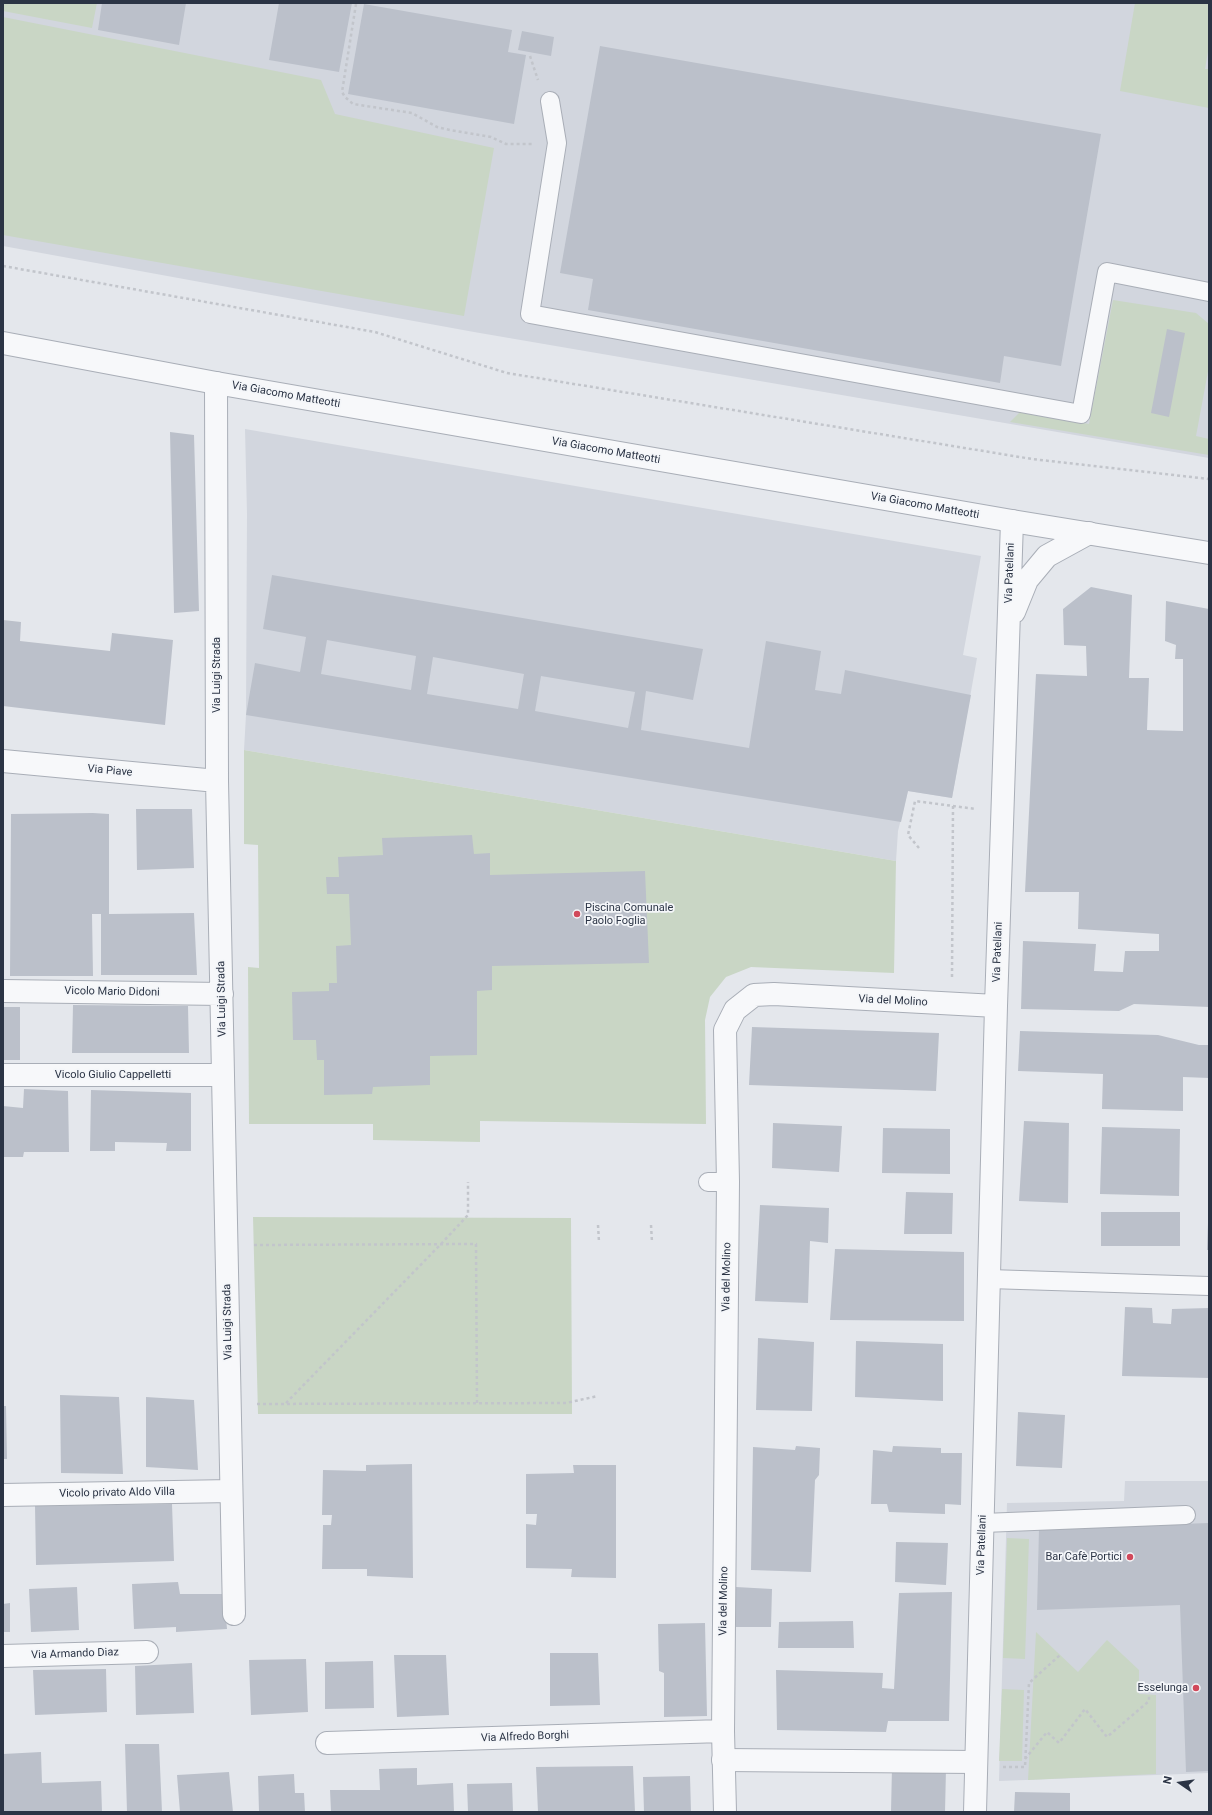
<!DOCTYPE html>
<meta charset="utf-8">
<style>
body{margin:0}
#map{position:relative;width:1212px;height:1815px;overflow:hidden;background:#e4e7ec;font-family:Roboto,sans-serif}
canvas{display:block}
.frame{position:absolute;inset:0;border:4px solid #2b3445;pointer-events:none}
.north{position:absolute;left:1160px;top:1763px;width:40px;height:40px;-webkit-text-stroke:3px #f4f6f9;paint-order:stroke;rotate:283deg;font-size:11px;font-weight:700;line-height:16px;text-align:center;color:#2b3445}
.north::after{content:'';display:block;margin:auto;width:14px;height:18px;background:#2b3445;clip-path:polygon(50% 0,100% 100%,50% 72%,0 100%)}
</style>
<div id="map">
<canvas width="1212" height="1815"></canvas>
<div class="frame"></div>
<div class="north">N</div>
</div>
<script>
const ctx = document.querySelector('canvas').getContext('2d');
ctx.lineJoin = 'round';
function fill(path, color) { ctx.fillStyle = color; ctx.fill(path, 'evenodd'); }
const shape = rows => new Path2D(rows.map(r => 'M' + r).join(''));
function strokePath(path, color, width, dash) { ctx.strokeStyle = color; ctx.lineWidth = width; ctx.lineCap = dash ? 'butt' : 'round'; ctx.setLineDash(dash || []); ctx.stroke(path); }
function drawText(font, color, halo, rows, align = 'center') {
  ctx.font = font + ' Roboto,sans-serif'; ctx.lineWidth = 3.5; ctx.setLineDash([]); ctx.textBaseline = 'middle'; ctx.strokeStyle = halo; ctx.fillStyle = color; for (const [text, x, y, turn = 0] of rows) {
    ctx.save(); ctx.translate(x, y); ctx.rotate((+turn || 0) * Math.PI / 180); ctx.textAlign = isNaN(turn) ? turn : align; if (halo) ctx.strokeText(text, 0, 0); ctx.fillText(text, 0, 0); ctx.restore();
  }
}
fill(shape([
 [3,3,1209,3,1209,458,474,332,3,246],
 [245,429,981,556,963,655,977,658,952,798,908,791,898,831,896,861,244,750,246,715,247,514],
 [1125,1481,1209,1481,1209,1773,999,1781,1007,1503,1124,1501]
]), '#d2d6de');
fill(shape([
 [3,3,97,3,92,28,3,11],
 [1135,3,1209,4,1209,46,1205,69,1209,69,1209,108,1120,91],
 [3,17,321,80,335,114,494,148,464,316,3,235],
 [1113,300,1196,313,1209,324,1209,366,1196,436,1209,439,1209,455,1010,422,1020,412,1089,424],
 [244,750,896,861,894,973,751,967,726,977,710,997,705,1020,706,1124,480,1121,480,1142,373,1140,373,1124,249,1124,248,967,259,968,258,845,244,844],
 [253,1217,571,1218,572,1414,258,1414],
 [1007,1538,1029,1539,1025,1659,1003,1658],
 [1036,1632,1078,1672,1107,1640,1139,1670,1139,1694,1156,1695,1156,1774,1028,1780],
 [1002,1689,1024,1690,1022,1761,999,1761]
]), '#c9d6c5');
fill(shape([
 [102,3,186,3,179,45,98,30],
 [279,3,352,3,339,72,269,60],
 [364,4,512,30,508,52,526,55,514,124,348,94],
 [522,31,554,37,551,56,518,50],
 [600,46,1101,134,1061,366,1004,356,1000,383,588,310,593,279,560,273],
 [1167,329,1185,333,1169,417,1151,413],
 [170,432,194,435,199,611,174,613],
 [272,575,703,649,693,700,646,691,641,730,749,748,766,641,821,651,815,690,841,694,845,670,971,695,952,798,908,791,901,822,246,715,255,663,300,672,306,637,263,629],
 [327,640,416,656,411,690,321,674],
 [433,657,524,674,518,709,427,694],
 [541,676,635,692,628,728,535,711],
 [1091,587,1132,595,1129,678,1149,678,1147,730,1183,731,1183,659,1175,659,1176,645,1165,641,1166,601,1209,609,1209,1007,1134,1004,1119,1011,1021,1009,1023,941,1096,944,1094,971,1123,972,1125,951,1159,951,1159,934,1078,929,1079,892,1025,892,1036,674,1087,676,1086,646,1064,645,1063,609],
 [3,620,21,622,20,641,110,651,112,633,173,640,165,725,3,706],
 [136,809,192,809,194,868,137,870],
 [93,813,109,814,109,914,194,913,197,975,101,975,101,914,92,914,93,976,10,976,11,814],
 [472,835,474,854,490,853,490,875,645,871,649,963,492,966,492,990,477,991,477,1055,430,1056,430,1085,373,1087,372,1094,324,1095,324,1060,317,1060,316,1040,293,1040,292,992,329,991,329,983,337,983,336,946,351,945,349,894,327,894,326,877,339,877,338,857,383,855,382,838],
 [73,1005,188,1006,189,1053,72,1053],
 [3,1007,20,1007,20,1060,3,1060],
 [752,1027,939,1033,936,1091,749,1085],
 [1020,1031,1158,1035,1199,1045,1209,1045,1209,1078,1183,1077,1183,1111,1102,1109,1103,1074,1018,1071],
 [24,1089,68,1091,69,1152,24,1152,23,1157,3,1157,3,1106,23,1108],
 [91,1090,191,1093,191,1151,166,1151,167,1143,115,1142,115,1151,90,1151],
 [1024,1121,1069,1123,1068,1203,1019,1201],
 [773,1123,842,1126,839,1172,772,1168],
 [1102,1127,1180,1129,1179,1196,1100,1194],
 [883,1128,950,1129,950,1174,882,1173],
 [906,1192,953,1193,952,1234,904,1234],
 [760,1205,829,1208,828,1243,810,1241,808,1303,755,1301],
 [1101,1212,1180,1212,1180,1246,1101,1246],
 [1208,1223,1209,1223,1209,1250,1207,1250],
 [835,1249,964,1252,964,1321,830,1320],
 [1125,1307,1152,1308,1153,1323,1171,1324,1172,1309,1209,1308,1209,1378,1122,1376],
 [758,1338,814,1342,812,1411,756,1410],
 [856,1341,943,1344,943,1401,855,1397],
 [60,1395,119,1397,123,1474,61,1473],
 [146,1397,194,1400,198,1470,146,1467],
 [3,1406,6,1406,7,1459,3,1459],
 [1018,1412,1065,1415,1062,1468,1016,1466],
 [796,1446,820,1448,819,1475,815,1480,811,1572,751,1570,753,1447,795,1450],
 [893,1446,941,1448,941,1453,962,1453,961,1505,945,1504,945,1514,889,1512,887,1504,871,1504,873,1450,892,1452],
 [412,1464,413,1578,367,1576,367,1569,322,1569,323,1525,331,1525,332,1515,322,1515,323,1470,366,1471,366,1465],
 [573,1465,616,1465,616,1578,571,1577,572,1569,526,1568,526,1524,536,1525,537,1514,526,1514,526,1474,574,1473],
 [172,1504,174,1561,36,1565,35,1506],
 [1209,1523,1209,1771,1186,1772,1180,1605,1037,1610,1039,1529],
 [896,1542,948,1543,946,1585,895,1582],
 [178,1582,180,1594,224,1594,227,1629,176,1632,176,1627,134,1629,132,1584],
 [77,1587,79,1630,31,1632,29,1589],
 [736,1587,772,1589,771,1627,736,1627],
 [952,1592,949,1721,888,1721,886,1732,777,1730,776,1670,883,1673,882,1688,894,1689,899,1593],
 [10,1603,10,1632,3,1632,3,1604],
 [853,1621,854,1648,778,1648,779,1622],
 [705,1623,707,1716,664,1717,664,1673,659,1671,658,1624],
 [550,1653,598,1653,600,1705,550,1706],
 [394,1655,446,1655,449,1715,397,1717],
 [306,1659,308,1712,251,1715,249,1660],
 [373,1661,374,1708,325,1709,325,1662],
 [192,1663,194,1713,136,1715,135,1666],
 [106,1669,107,1712,35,1715,33,1670],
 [125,1744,159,1744,162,1812,127,1812],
 [41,1752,42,1783,101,1781,102,1812,3,1812,3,1754],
 [633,1766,635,1812,538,1812,536,1767],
 [892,1767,946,1769,945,1812,891,1812],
 [417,1768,417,1785,453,1783,454,1812,331,1812,330,1790,380,1790,379,1769],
 [229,1772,233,1812,180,1812,177,1775],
 [294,1774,295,1793,304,1793,305,1812,259,1812,258,1776],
 [690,1776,691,1812,644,1812,643,1777],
 [512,1783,513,1812,468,1812,467,1784],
 [1015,1792,1070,1793,1070,1812,1014,1812]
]), '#bbc0ca');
const service = shape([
 [550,101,557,143,530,314,1081,414,1107,272,1209,292],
 [708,1182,728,1182],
 [989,1279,1209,1286],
 [983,1523,1186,1515]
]);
const pedestrian = shape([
 [723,1760,976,1762]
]);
const minor = shape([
 [216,383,217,781,234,1614],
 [1014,612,1027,580,1047,556,1089,533],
 [3,761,217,781],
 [3,991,222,994],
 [3,1075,222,1075],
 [3,1495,231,1491],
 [3,1656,147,1652],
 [327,1743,723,1731],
 [725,1812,723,1731,728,1182,725,1030,735,1010,754,995,774,994,996,1006],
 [975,1812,996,1006,1012,521]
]);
const tertiary = shape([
 [3,343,216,383,1012,521,1209,553]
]);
strokePath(service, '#a9aeb7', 20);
strokePath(pedestrian, '#a9aeb7', 24);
strokePath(minor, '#a9aeb7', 24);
strokePath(tertiary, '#a9aeb7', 24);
strokePath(shape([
 [356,4,342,92,345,97,353,104,412,113,437,127,450,130,491,137,506,144,532,144],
 [530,56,538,80],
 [3,266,375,332,507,373,1032,459,1209,479],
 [919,848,908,835,915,801,976,809],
 [952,977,953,806],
 [598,1225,599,1242],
 [651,1225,652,1242],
 [254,1245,476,1244,477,1404],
 [286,1403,441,1244,468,1215,468,1182],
 [257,1404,566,1403,598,1396],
 [1025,1759,1047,1732,1059,1743,1085,1709,1107,1737,1149,1701,1149,1695],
 [1003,1767,1025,1767,1029,1683,1060,1655]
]), '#c2c5cb', 2.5, [3, 3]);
strokePath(service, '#f7f8fa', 18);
strokePath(pedestrian, '#f7f8fa', 22);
strokePath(minor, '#f7f8fa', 22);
strokePath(tertiary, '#f7f8fa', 22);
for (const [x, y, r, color] of [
 [577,914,4,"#d1495b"],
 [1130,1557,4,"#d1495b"],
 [1196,1688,4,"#d1495b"]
]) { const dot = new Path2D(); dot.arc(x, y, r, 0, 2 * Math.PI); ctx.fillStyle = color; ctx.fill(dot); strokePath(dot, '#f4f6f9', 1.5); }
drawText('11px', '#2b3445', '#f4f6f9', [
 ["Via Giacomo Matteotti",286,395,10],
 ["Via Giacomo Matteotti",606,451,10],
 ["Via Giacomo Matteotti",925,506,10],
 ["Via Patellani",1010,573,-88],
 ["Via Luigi Strada",217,675,-90],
 ["Via Piave",110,771,5],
 ["Via Patellani",998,952,-88],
 ["Vicolo Mario Didoni",112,992,1],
 ["Via Luigi Strada",222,999,-91],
 ["Via del Molino",893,1001,3],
 ["Vicolo Giulio Cappelletti",113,1075],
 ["Via del Molino",727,1277,-89],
 ["Via Luigi Strada",228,1322,-91],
 ["Vicolo privato Aldo Villa",117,1493,-1],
 ["Via Patellani",982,1545,-88],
 ["Via del Molino",724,1601,-89],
 ["Via Armando Diaz",75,1654,-2],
 ["Via Alfredo Borghi",525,1737,-2]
]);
drawText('11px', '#2b3445', '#f4f6f9', [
 ["Piscina Comunale",585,908,"left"],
 ["Paolo Foglia",585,921,"left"],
 ["Bar Cafè Portici",1122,1557],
 ["Esselunga",1188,1688]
], 'right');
</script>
